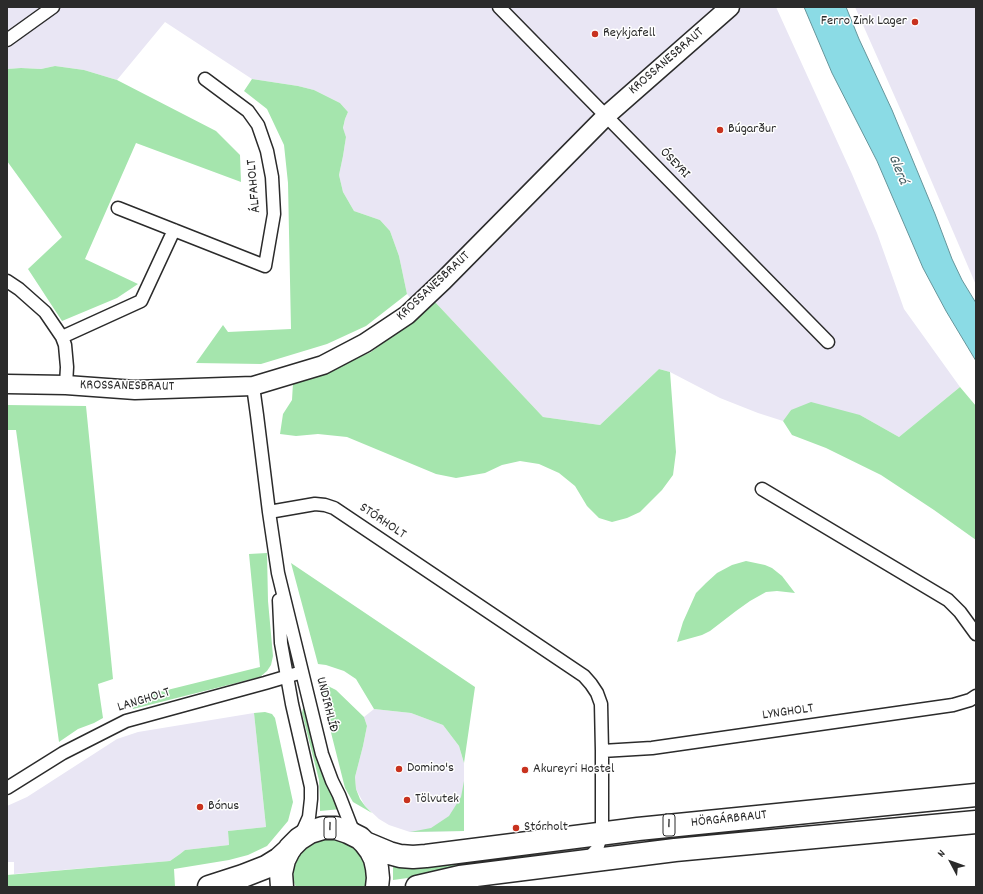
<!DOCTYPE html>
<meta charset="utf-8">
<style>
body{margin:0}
#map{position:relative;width:983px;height:894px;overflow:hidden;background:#fff;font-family:Dekko,sans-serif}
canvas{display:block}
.frame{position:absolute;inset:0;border:8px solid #2b2b2b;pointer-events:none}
.north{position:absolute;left:931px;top:842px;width:40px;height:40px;-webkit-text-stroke:3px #fff;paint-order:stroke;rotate:311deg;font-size:11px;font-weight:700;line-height:16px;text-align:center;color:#2b2b2b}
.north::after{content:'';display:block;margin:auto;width:14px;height:18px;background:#2b2b2b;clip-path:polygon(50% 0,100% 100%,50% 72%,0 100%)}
</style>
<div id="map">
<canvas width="983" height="894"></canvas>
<div class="frame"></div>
<div class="north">N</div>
</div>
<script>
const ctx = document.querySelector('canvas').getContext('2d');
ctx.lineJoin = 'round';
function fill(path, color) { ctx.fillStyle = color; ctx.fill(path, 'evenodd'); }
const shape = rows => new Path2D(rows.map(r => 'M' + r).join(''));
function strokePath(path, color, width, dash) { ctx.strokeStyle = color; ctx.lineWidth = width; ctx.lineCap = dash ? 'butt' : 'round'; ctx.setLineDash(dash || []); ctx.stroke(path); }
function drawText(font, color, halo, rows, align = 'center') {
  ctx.font = font + ' Dekko,sans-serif'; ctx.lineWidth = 3; ctx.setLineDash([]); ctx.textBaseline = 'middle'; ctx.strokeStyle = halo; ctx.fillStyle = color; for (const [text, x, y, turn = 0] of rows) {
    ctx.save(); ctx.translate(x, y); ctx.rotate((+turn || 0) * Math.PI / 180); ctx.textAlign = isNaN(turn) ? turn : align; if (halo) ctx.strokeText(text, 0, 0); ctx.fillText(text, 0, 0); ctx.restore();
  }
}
fill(shape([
 [7,7,776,7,852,174,877,233,904,309,960,387,899,437,860,415,791,410,783,421,758,413,720,398,670,372,659,369,600,425,543,417,435,302,423,313,407,294,399,256,390,231,380,220,354,211,343,192,339,175,343,156,346,137,343,129,345,119,348,112,340,103,314,90,298,86,252,79,165,22,117,80,84,70,55,66,41,69,21,68,7,69],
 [855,7,976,7,976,285,910,131],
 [374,709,411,713,443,725,459,746,464,763,464,831,410,832,389,825,379,819,365,806,356,789,355,777,363,746,367,726,364,717],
 [254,713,266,827,228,831,229,845,185,850,180,854,170,861,14,874,14,862,7,862,7,806,27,797,117,739,138,732]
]), '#e9e6f4');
fill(shape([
 [55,66,84,70,117,80,216,131,240,155,241,182,136,143,85,259,138,284,117,298,62,321,28,269,62,237,7,161,7,69,21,68,41,69],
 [252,79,298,86,314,90,340,103,348,112,345,119,343,128,346,137,343,156,339,175,343,192,354,211,380,220,390,231,399,256,407,294,366,326,327,344,261,364,196,363,223,325,228,332,291,329,288,183,284,145,267,109,244,91],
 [435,302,543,417,600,425,659,369,670,372,676,452,673,475,662,490,640,512,627,518,612,522,599,518,587,506,575,486,559,473,539,464,520,461,502,465,485,473,456,478,436,474,347,437,318,434,296,436,280,434,283,414,292,400,293,383,325,372,371,352,423,313],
 [960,387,976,406,976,540,934,510,881,475,826,448,792,435,783,421,791,410,811,402,860,415,899,437],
 [7,405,86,406,113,679,98,684,103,718,94,723,78,729,59,742,16,430,7,430],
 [267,553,268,601,273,656,271,665,267,671,260,677,133,709,131,699,260,667,249,554],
 [746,561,765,565,772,568,782,576,795,593,777,591,766,592,750,601,736,611,710,631,702,635,677,642,683,622,696,593,706,583,717,573,732,565],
 [291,563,475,687,464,763,459,746,443,725,411,713,374,709,356,679,344,671,326,665,318,664],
 [319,685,326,685,336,690,364,717,367,726,363,746,355,777,356,789,360,799,365,806,372,813,353,802,345,788],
 [303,708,307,712,324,779,335,798,341,809,320,811,320,799,319,780,302,713],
 [265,712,272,714,275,718,293,802,288,821,267,846,248,855,229,860,174,869,175,886,174,887,7,887,7,875,170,861,180,854,185,850,229,845,228,831,266,827,254,713],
 [464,781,464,831,410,832,431,828,449,816,461,797],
 [326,838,338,839,349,843,358,851,364,861,367,872,366,885,364,887,296,887,293,880,294,868,298,857,305,847,315,841],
 [582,851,415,877,393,880,393,863,414,866]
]), '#a5e5ad');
const water = shape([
 [804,7,846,7,859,39,892,110,935,214,952,259,962,280,976,303,976,361,946,311,923,268,877,161,832,73,804,7]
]);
fill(water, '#8bdbe5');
strokePath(water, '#65959b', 1);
const street = shape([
 [499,7,828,342],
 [7,40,53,7],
 [118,208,265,266,274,214,272,177,267,151,258,125,248,111,205,79],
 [7,281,19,289,45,312,62,337,65,345,67,367,66,385],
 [62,337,141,301,174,230],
 [253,386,257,415,269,512,278,573,322,754,332,781,339,795,351,826,357,834],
 [762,489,948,600,960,612,976,634],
 [269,512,315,504,325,505,334,508,584,676,591,684,597,693,601,704,602,751,602,833,597,849,586,861],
 [279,600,281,643,292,704,311,787,311,799,309,817,301,835],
 [602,751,652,748,953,705,970,700,976,696],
 [7,788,63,753,126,721,265,683,302,672]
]);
const secondary = shape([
 [7,384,66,385,135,390,253,386,323,365,365,343,407,315,443,281,607,115,730,7]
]);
const highway = shape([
 [365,843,389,853,400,856,413,857,426,856,638,829,976,795],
 [209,887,243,876,266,867,279,859,290,849],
 [282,887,281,873,284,860,290,848,299,839,310,832,323,828,336,828,348,832,360,838,365,843,371,851,375,859,377,868,378,878,377,887],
 [417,887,460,877,675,850,976,822]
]);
strokePath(street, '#2b2b2b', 15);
strokePath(secondary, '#2b2b2b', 21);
strokePath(highway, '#2b2b2b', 25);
strokePath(street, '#fff', 12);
strokePath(secondary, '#fff', 18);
strokePath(highway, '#fff', 22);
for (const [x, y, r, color] of [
 [915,22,4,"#c8321e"],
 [595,34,4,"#c8321e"],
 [720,130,4,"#c8321e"],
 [399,769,4,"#c8321e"],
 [525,770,4,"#c8321e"],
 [407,800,4,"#c8321e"],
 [200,807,4,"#c8321e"],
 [516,828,4,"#c8321e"]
]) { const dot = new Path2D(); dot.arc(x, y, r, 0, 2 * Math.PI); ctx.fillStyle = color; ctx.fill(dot); strokePath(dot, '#fff', 1.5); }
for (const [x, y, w] of [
 [669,825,12],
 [330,828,12]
]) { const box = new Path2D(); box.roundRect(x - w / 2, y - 11, w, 22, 3); ctx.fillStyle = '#fff'; ctx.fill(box); strokePath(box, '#2b2b2b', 1); }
drawText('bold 13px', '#2b2b2b', null, [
 ["1",669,825],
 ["1",330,828]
]);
drawText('14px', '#2b2b2b', '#fff', [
 ["Ferro Zink Lager",907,22,"right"],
 ["Reykjafell",603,34],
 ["Búgarður",728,130],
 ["Domino's",407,769],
 ["Akureyri Hostel",533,770],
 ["Tölvutek",415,800],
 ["Bónus",208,807],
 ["Stórholt",524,828]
], 'left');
drawText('14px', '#2b2b2b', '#fff', [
 ["KROSSANESBRAUT",667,62,-41],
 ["ÓSEYRI",674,164,46],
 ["ÁLFAHOLT",255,186,-95],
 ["KROSSANESBRAUT",434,287,-43],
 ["KROSSANESBRAUT",127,387,1],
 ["STÓRHOLT",382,522,34],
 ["LANGHOLT",144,701,-17],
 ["UNDIRHLÍÐ",326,705,76],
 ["LYNGHOLT",788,713,-8],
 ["HÖRGÁRBRAUT",729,820,-6]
]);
drawText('italic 15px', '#486063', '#fff', [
 ["Glerá",897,170,68]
]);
</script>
